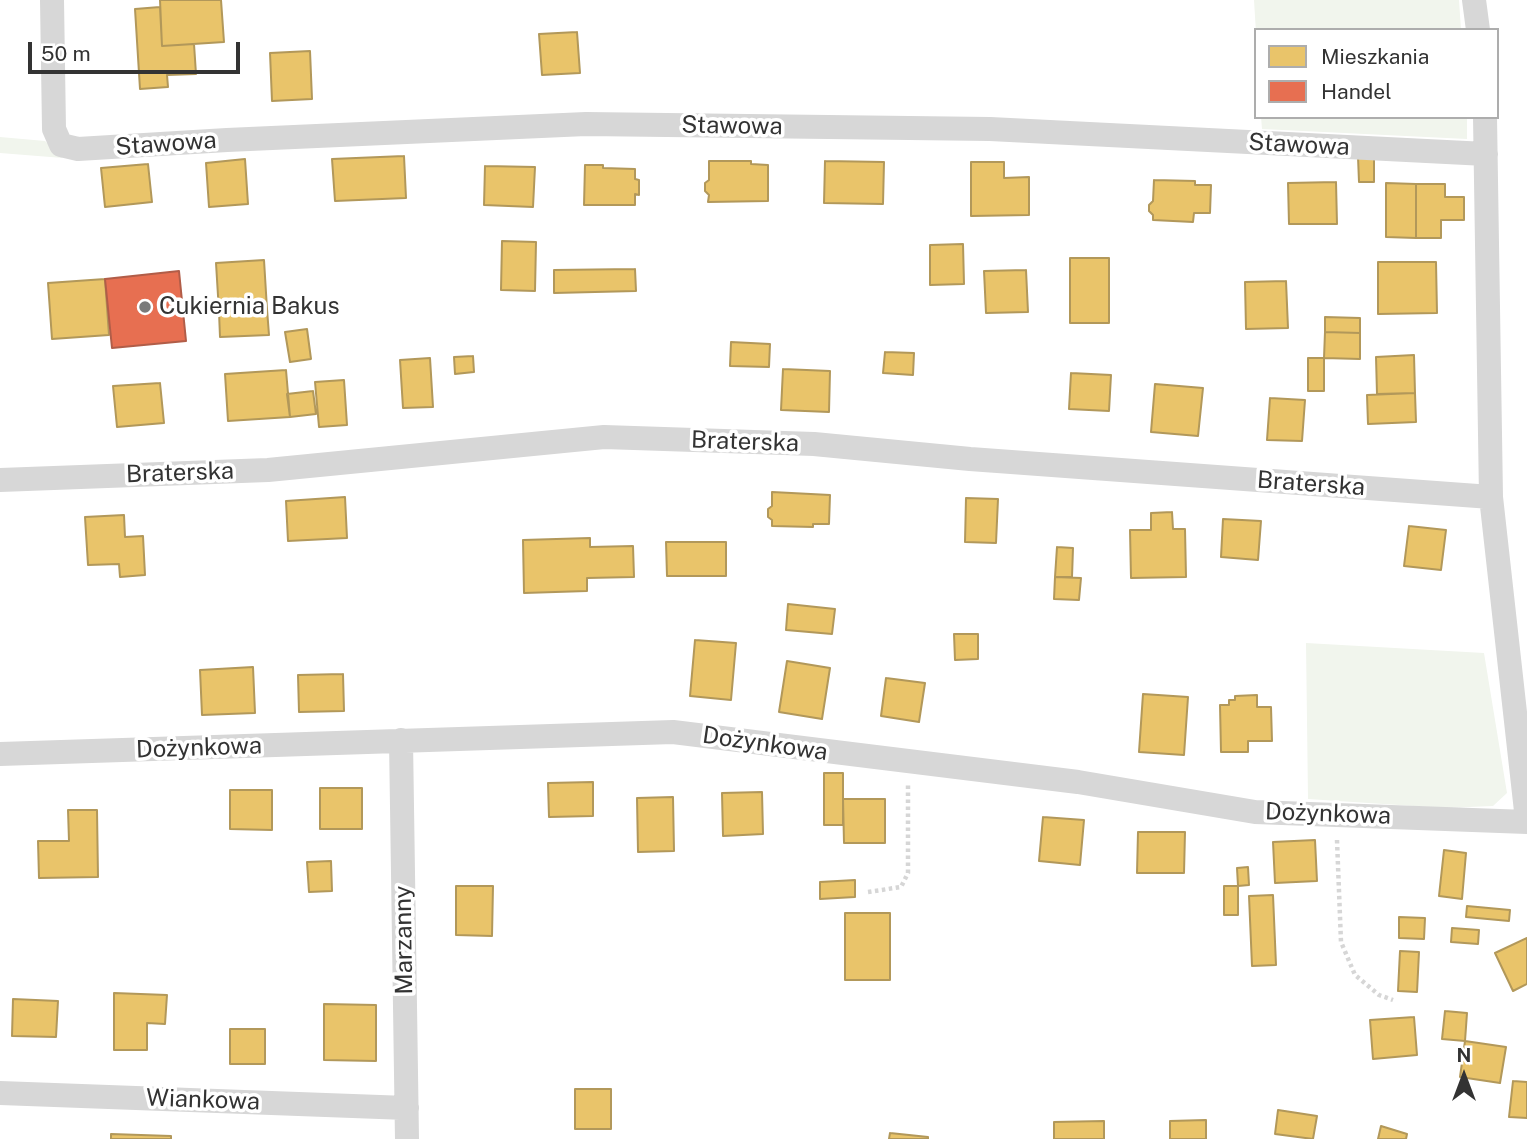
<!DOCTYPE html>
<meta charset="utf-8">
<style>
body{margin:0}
#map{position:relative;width:1527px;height:1139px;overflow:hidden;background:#fff;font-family:"Public Sans",sans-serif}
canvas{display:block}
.legend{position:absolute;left:1254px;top:28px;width:245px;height:91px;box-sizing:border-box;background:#fff;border:2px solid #adadad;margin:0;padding:9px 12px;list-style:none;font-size:21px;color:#333}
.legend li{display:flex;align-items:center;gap:14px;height:35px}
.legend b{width:35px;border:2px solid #adadad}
.north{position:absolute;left:1429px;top:1041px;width:70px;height:70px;-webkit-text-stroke:5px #fff;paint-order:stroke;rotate:0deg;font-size:19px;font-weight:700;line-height:28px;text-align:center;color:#333}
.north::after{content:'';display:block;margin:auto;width:24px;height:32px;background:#333;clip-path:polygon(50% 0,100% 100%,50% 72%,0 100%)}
.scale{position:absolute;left:28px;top:42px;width:212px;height:32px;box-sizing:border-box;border:4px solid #333;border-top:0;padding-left:9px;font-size:21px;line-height:24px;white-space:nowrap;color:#333;-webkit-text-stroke:5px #fff;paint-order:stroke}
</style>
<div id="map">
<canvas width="1527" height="1139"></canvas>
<ul class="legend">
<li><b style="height:19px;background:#e9c46a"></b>Mieszkania</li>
<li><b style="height:19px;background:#e76f51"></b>Handel</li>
</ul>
<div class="north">N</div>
<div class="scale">50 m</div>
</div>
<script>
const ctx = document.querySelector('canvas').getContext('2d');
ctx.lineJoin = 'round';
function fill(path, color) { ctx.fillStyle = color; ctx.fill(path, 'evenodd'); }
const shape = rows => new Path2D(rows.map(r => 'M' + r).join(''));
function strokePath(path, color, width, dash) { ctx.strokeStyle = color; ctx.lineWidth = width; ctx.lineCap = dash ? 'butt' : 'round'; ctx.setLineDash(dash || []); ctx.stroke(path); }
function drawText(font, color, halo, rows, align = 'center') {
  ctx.font = font + ' "Public Sans",sans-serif'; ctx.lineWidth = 7; ctx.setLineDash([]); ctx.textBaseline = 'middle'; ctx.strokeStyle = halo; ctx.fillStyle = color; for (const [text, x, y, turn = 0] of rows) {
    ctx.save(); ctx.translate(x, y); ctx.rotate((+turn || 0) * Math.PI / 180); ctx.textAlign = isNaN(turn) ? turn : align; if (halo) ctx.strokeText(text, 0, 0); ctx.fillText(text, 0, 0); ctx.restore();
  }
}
fill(shape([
 [1254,0,1459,0,1461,30,1256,30,1256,33],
 [1261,117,1467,117,1467,139,1262,129],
 [0,137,45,141,63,158,0,153],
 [1306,643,1484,653,1507,793,1493,806,1444,808,1308,799]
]), '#f1f5ed');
const homes = shape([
 [160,0,221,0,224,42,162,46,160,0],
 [160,7,162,46,194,44,196,74,167,75,168,87,140,89,135,9,160,7],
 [577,32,580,73,542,75,539,34,577,32],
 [310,51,312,99,272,101,270,53,310,51],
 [404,156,406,198,335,201,332,159,404,156],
 [1358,157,1374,157,1374,182,1359,182,1358,157],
 [245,159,248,204,209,207,206,163,245,159],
 [709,161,751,161,751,164,768,165,768,201,708,202,709,195,705,191,705,183,709,180,709,161],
 [825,161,884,162,883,204,824,203,825,161],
 [971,162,1004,162,1004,178,1029,177,1029,215,971,216,971,162],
 [148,164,152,202,105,207,101,168,148,164],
 [585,165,603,165,603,168,635,169,635,179,639,180,639,195,635,194,635,205,584,205,585,165],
 [485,166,535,167,533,207,484,205,485,166],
 [1154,180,1195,181,1195,185,1211,185,1210,213,1194,213,1193,222,1153,220,1153,215,1149,211,1149,205,1153,201,1154,180],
 [1336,182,1337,224,1289,224,1288,183,1336,182],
 [1386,183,1416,184,1416,238,1386,237,1386,183],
 [1416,184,1445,184,1445,197,1464,197,1464,220,1441,220,1441,238,1416,238,1416,184],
 [502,241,536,242,535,291,501,290,502,241],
 [963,244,964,284,930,285,930,245,963,244],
 [1070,258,1109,258,1109,323,1070,323,1070,258],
 [264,260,267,309,219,312,216,263,264,260],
 [1378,262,1436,262,1437,313,1378,314,1378,262],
 [635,269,636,291,554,293,554,270,635,269],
 [1026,270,1028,312,986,313,984,271,1026,270],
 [105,279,109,335,52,339,48,283,105,279],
 [1286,281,1288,328,1246,329,1245,282,1286,281],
 [267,309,269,335,220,337,219,312,267,309],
 [1325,317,1360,318,1360,333,1325,332,1325,317],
 [307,329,311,359,290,362,285,332,307,329],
 [1325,332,1360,333,1360,359,1324,358,1325,332],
 [731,342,770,344,769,367,730,366,731,342],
 [885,352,914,353,913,375,883,373,885,352],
 [1414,355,1415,393,1377,394,1376,357,1414,355],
 [473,356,474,372,455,374,454,357,473,356],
 [430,358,433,407,403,408,400,360,430,358],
 [1308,358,1324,358,1324,391,1308,391,1308,358],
 [783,369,830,371,829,412,781,410,783,369],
 [286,370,290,417,228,421,225,374,286,370],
 [1071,373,1111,375,1109,411,1069,409,1071,373],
 [344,380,347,425,319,427,315,382,344,380],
 [160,383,164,423,117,427,113,386,160,383],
 [1155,384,1203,388,1198,436,1151,432,1155,384],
 [313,391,316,414,290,417,287,394,313,391],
 [1415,393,1416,422,1368,424,1367,395,1415,393],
 [1270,398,1305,400,1302,441,1267,440,1270,398],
 [772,492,830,495,829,524,813,524,813,527,772,526,772,520,768,517,768,509,772,506,772,492],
 [345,497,347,538,288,541,286,501,345,497],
 [966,498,998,499,996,543,965,542,966,498],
 [1172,512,1173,529,1185,529,1186,577,1131,578,1130,530,1151,530,1151,513,1172,512],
 [124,515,125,537,143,536,145,575,120,577,119,564,88,565,85,517,124,515],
 [1223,519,1261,521,1258,560,1221,557,1223,519],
 [1409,526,1446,530,1441,570,1404,566,1409,526],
 [590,538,590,547,633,546,634,577,587,578,587,591,524,593,523,540,590,538],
 [666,542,726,542,726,576,667,576,666,542],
 [1057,547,1073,548,1072,577,1055,577,1057,547],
 [1055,577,1081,578,1079,600,1054,599,1055,577],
 [788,604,835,609,832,634,786,630,788,604],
 [954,634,978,634,978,659,955,660,954,634],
 [695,640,736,643,731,700,690,696,695,640],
 [787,661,830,668,822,719,779,712,787,661],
 [253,667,255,713,202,715,200,670,253,667],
 [343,674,344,711,299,712,298,675,343,674],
 [886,678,925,683,919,722,881,716,886,678],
 [1143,694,1188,697,1184,755,1139,752,1143,694],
 [1257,695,1257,707,1271,707,1272,741,1248,741,1248,752,1221,752,1220,705,1229,705,1229,700,1235,700,1235,696,1257,695],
 [824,773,843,773,843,825,824,825,824,773],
 [593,782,593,816,549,817,548,783,593,782],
 [320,788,362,788,362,829,320,829,320,788],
 [230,790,272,790,272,830,230,829,230,790],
 [762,792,763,834,723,836,722,793,762,792],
 [673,797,674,851,638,852,637,798,673,797],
 [843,799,885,799,885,843,844,843,843,799],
 [68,810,97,810,98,877,39,878,38,841,69,841,68,810],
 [1043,817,1084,820,1080,865,1039,861,1043,817],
 [1138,832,1185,832,1184,873,1137,873,1138,832],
 [1315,840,1317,881,1275,883,1273,842,1315,840],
 [1444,850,1466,853,1462,899,1439,896,1444,850],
 [331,861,332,891,309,892,307,862,331,861],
 [1248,867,1249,885,1238,886,1237,868,1248,867],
 [855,880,855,897,820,899,820,882,855,880],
 [456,886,493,886,492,936,456,935,456,886],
 [1224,886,1238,886,1238,915,1224,915,1224,886],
 [1273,895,1276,965,1252,966,1249,896,1273,895],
 [1467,906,1510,910,1509,921,1466,917,1467,906],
 [845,913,890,913,890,980,845,980,845,913],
 [1399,917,1425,918,1424,939,1399,938,1399,917],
 [1452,928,1479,930,1478,944,1451,942,1452,928],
 [1527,938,1527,984,1513,991,1495,953,1527,938],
 [1400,951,1419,952,1417,992,1398,991,1400,951],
 [114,993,167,995,165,1024,147,1023,147,1050,114,1050,114,993],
 [13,999,58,1001,56,1037,12,1036,13,999],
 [324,1004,376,1005,376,1061,324,1060,324,1004],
 [1445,1011,1467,1013,1465,1041,1442,1039,1445,1011],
 [1414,1017,1417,1055,1373,1059,1370,1020,1414,1017],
 [230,1029,265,1029,265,1064,230,1064,230,1029],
 [1465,1041,1506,1047,1500,1083,1460,1077,1465,1041],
 [1513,1081,1527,1082,1527,1118,1509,1117,1513,1081],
 [575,1089,611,1089,611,1129,575,1129,575,1089],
 [1278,1110,1317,1116,1313,1139,1275,1134,1278,1110],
 [1206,1120,1206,1139,1170,1139,1170,1121,1206,1120],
 [1104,1121,1104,1139,1054,1139,1054,1122,1104,1121],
 [1381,1126,1407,1134,1406,1139,1378,1139,1381,1126],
 [890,1133,928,1137,928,1139,889,1139,890,1133],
 [111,1134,171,1136,171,1139,111,1139,111,1134]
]);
fill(homes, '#e9c46a');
strokePath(homes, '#b2985a', 2);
const shops = shape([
 [179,271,186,341,112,348,105,279,179,271]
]);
fill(shops, '#e76f51');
strokePath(shops, '#b15d48', 2);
strokePath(shape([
 [1337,840,1341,942,1355,975,1379,995,1393,1000],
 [868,892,901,887,908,873,908,784]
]), '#d6d6d6', 4.5, [3.5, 3.5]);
strokePath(shape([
 [52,0,54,129,61,145,78,149,227,140,586,124,990,129,1486,154],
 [1474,0,1478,30],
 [1485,117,1491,497,1527,820],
 [0,480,268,470,604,437,814,444,970,459,1491,497],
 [401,740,407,1139],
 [0,754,673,732,1078,782,1255,812,1527,822],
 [0,1093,407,1108]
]), '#d7d7d7', 24);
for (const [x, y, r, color] of [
 [145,307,7,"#7a7a7a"]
]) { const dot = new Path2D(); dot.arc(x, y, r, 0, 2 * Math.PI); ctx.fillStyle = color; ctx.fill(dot); strokePath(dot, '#fff', 2.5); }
drawText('24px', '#333', '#fff', [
 ["Stawowa",732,126,1],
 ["Stawowa",166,144,-4],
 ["Stawowa",1299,145,3],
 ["Braterska",745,442,2],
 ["Braterska",180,473,-2],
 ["Braterska",1311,484,4],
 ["Dożynkowa",765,744,8],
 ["Dożynkowa",199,748,-2],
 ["Dożynkowa",1328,814,2],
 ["Marzanny",404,940,-91],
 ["Wiankowa",203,1100,2]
]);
drawText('24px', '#333', '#fff', [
 ["Cukiernia Bakus",159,307]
], 'left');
</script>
